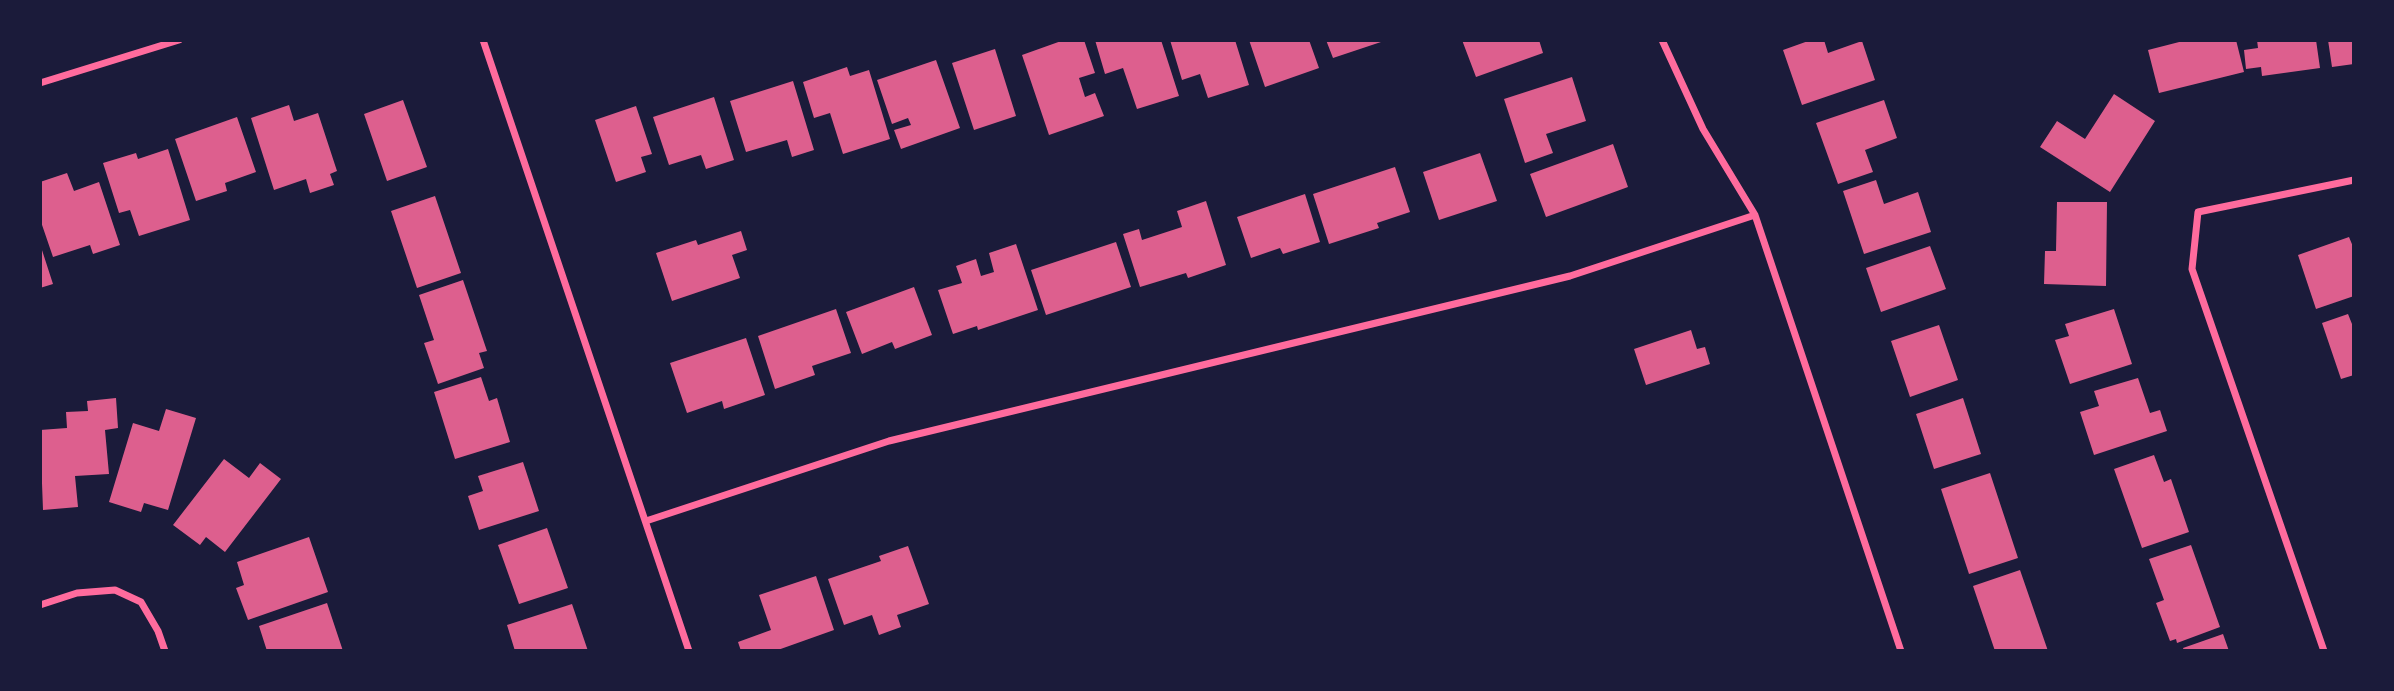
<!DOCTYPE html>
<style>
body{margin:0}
#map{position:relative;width:2394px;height:691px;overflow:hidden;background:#1b1b3a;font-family:"Archivo Narrow",sans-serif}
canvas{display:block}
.frame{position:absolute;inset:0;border:42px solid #1b1b3a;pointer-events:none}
</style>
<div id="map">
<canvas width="2394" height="691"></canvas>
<div class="frame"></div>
</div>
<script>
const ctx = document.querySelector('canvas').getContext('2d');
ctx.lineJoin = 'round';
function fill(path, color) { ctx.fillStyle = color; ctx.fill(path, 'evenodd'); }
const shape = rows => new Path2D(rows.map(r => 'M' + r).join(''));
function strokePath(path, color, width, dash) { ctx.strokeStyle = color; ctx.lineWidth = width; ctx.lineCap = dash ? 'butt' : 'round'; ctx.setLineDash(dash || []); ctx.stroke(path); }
fill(shape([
 [1064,40,1084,40,1095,73,1079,78,1085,97,1095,93,1104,116,1049,135,1022,55],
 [1095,40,1161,40,1179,96,1137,109,1123,68,1105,74],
 [1170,40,1235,40,1249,85,1208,98,1200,74,1182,80],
 [1249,40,1309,40,1319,68,1265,87],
 [1326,40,1384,40,1384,41,1333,58],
 [1462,40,1539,40,1543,53,1476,77],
 [1811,40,1824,40,1828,53,1862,41,1875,80,1802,105,1783,50],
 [2187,40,2236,40,2244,72,2159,93,2148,50],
 [2257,40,2316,40,2320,68,2262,76,2261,67,2246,69,2244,50,2258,48],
 [2328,40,2354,40,2354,64,2332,67],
 [995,49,1016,116,974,130,952,63],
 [936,60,960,128,901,149,894,130,911,125,908,118,892,124,877,80],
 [847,67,850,76,869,70,890,139,843,154,830,113,814,118,803,82],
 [1572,77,1586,121,1546,134,1553,153,1525,163,1504,99],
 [793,81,814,150,792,157,787,140,746,152,730,101],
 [2114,94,2155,121,2110,192,2040,147,2057,121,2085,139],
 [714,97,734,160,706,169,701,155,669,165,653,117],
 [403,100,427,167,387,181,364,114],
 [1884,100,1897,138,1865,150,1873,172,1838,184,1816,123],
 [289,105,294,121,318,113,337,171,330,174,334,185,310,193,306,179,274,190,251,118],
 [636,106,652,154,641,157,646,172,616,182,595,120],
 [237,117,256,172,225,183,227,191,196,201,175,139],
 [1613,144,1628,187,1546,217,1530,174],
 [168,149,190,220,139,236,130,210,119,213,103,163,136,153,138,159],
 [1480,153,1497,201,1439,220,1423,172],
 [1395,167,1410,212,1377,223,1379,228,1329,244,1313,194],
 [67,173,74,191,99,182,120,245,93,254,90,245,53,257,40,219,40,182],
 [1876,180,1884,204,1918,192,1931,232,1864,254,1843,191],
 [1305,194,1320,242,1283,254,1280,248,1251,258,1237,217],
 [435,196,461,273,417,288,391,211],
 [1206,201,1226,265,1188,278,1186,273,1140,287,1123,234,1139,229,1142,240,1182,227,1177,211],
 [2057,202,2107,202,2106,286,2044,284,2045,251,2056,251],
 [741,231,747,250,732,255,740,278,672,301,656,253,696,240,698,245],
 [2349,237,2354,249,2354,296,2316,309,2298,255],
 [1116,242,1131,287,1046,315,1031,270],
 [1016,244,1038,310,978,330,977,326,953,334,938,290,962,283,956,266,976,259,981,276,994,272,989,253],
 [1930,246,1946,289,1881,312,1866,268],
 [41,247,53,284,40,288,40,248],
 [463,280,487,351,479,353,484,368,438,384,424,343,434,340,419,295],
 [914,287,932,335,895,349,892,342,862,354,846,312],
 [836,309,851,353,812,366,815,375,775,389,758,336],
 [2114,309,2132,364,2070,384,2055,340,2069,336,2065,324],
 [2348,314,2354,329,2354,375,2341,379,2322,323],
 [1939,325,1958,380,1910,397,1891,341],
 [1691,330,1697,349,1705,347,1710,364,1646,385,1634,349],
 [746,338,765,395,724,409,722,401,687,413,670,363],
 [481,377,489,401,497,398,510,442,455,459,434,392],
 [2138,378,2150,413,2160,410,2167,431,2094,455,2080,412,2099,406,2094,391],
 [116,398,118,428,105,430,109,474,75,476,78,507,43,510,40,430,67,428,66,412,88,411,87,401],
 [1963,398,1981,454,1934,469,1916,414],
 [166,409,196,418,168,510,144,503,141,512,109,502,133,423,159,431],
 [2154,455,2164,482,2171,479,2189,532,2142,548,2114,469],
 [224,459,249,478,260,463,281,479,225,552,206,537,200,545,173,525],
 [523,462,539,511,479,530,468,496,483,491,478,476],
 [1990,473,2018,558,1969,574,1941,489],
 [547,528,568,588,519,604,498,545],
 [309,537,328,592,248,620,236,588,244,585,237,562],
 [2191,545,2220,627,2177,643,2176,639,2170,641,2156,603,2164,600,2149,559],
 [908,546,929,604,897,615,901,627,879,635,872,615,844,625,828,579,881,561,879,556],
 [2020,570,2048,651,1995,651,1973,586],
 [816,576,834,630,775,651,741,651,738,642,771,630,759,595],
 [327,603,343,651,267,651,259,626],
 [572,604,588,651,515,651,507,625],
 [2223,634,2229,651,2184,651,2183,648]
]), '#dd5f8e');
strokePath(shape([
 [483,40,689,651],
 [1662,40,1703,129,1755,215,1901,651],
 [40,83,179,40],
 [646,521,889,441,1570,276,1755,215],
 [40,605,77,593,115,590,141,602,158,631,165,651],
 [2324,651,2192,269,2198,212,2354,180]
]), '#ff6b9d', 7);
</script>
